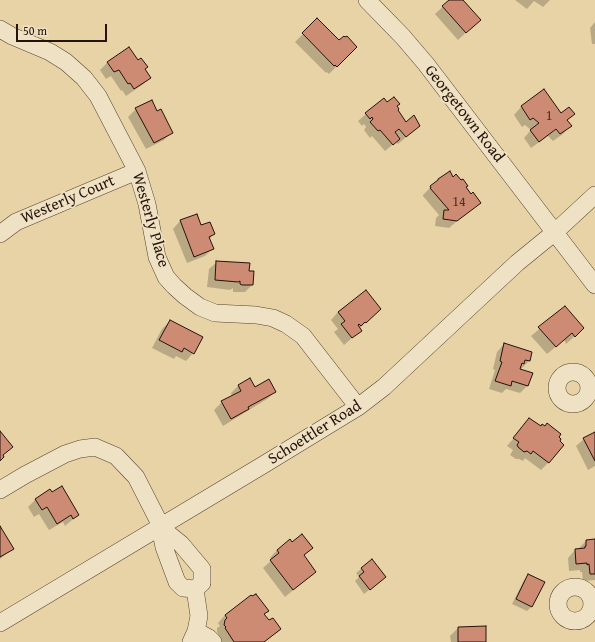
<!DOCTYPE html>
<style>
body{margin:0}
#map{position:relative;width:595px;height:642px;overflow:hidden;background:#e7d3a5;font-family:"Gentium Book Plus",serif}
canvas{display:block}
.scale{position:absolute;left:16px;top:24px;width:91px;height:18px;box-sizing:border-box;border:2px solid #251209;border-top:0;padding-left:5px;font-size:12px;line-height:14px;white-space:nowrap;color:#251209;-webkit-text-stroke:3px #efe2c4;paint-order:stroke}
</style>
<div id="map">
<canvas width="595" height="642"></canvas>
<div class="scale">50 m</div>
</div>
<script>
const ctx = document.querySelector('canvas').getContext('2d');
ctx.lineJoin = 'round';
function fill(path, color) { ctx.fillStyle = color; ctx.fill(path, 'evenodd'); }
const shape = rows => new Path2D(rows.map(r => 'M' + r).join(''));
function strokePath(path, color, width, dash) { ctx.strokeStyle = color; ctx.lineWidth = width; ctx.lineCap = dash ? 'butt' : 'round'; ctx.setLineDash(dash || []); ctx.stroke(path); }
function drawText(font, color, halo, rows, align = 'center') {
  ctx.font = font + ' "Gentium Book Plus",serif'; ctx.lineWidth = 3.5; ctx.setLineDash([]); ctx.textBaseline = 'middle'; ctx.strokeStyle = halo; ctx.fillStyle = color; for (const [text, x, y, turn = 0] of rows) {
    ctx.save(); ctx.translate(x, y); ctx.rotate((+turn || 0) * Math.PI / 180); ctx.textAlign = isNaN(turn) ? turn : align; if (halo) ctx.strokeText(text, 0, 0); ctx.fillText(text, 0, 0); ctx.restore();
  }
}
fill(shape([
 [450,0,462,0,472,27,458,40,435,14],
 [515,0,550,0,543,7,534,1,527,9],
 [317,20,339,42,356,47,329,74,327,72,326,73,295,42],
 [595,22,595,44,592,44,590,28],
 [108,62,144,70,150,78,142,85,126,96,122,90,121,91,111,76,106,79,100,70],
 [544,90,561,114,573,114,567,121,570,126,563,134,553,141,548,136,531,148,524,138,531,130,525,125,522,127,514,115,521,107],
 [383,99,387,104,396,106,397,110,406,123,419,126,398,144,396,142,385,151,372,136,370,138,364,130,366,127,364,124,362,126,358,121],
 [136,109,157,113,171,133,164,140,146,149,128,117],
 [453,178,465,187,479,202,449,228,435,226,436,218,439,215,423,196,423,195,431,187],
 [196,215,201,226,214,234,209,239,212,249,205,256,187,263,173,229,180,221],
 [217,262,248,271,252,285,245,292,233,292,233,288,230,290,207,287,209,269],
 [366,291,379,309,359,329,361,330,344,345,334,332,338,329,331,320,338,312],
 [565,307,575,336,566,344,564,340,547,354,531,336],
 [170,321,193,353,186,361,176,356,174,359,152,348,162,329],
 [504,344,529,361,520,370,531,373,527,386,520,393,506,389,502,393,489,389,495,370,493,369,497,352],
 [249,380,254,388,275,392,267,399,223,426,214,410,222,402,232,397,231,393,238,386],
 [529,420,541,427,549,462,541,470,525,458,523,461,519,459,516,459,510,455,513,450,507,446],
 [595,433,595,466,588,470,576,446,584,439],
 [50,491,78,515,65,526,63,522,49,530,39,514,34,517,28,507,35,500],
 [0,528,12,549,0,559],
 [595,540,595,580,583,581,582,572,580,572,580,570,569,571,568,558,575,550,579,550,579,548,586,541],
 [292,543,312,548,303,556,315,572,285,597,263,568,272,560,270,558,277,550],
 [372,560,385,577,364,594,355,581,359,577,356,573],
 [529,575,532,606,527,611,512,604,524,580],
 [225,615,263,615,269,622,280,629,265,642,222,642,217,632,217,628,220,626,218,623],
 [485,627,485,642,451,642,450,636,458,628]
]), '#0003');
const building = shape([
 [449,0,463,0,481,20,466,33,442,6,449,0],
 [317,18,339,40,344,36,345,37,347,36,357,47,337,67,335,65,334,66,302,33,317,18],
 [129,47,138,60,141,58,148,67,145,69,151,78,134,89,130,83,128,84,119,70,114,72,107,62,129,47],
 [544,89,561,113,569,107,575,114,567,120,572,126,560,134,556,129,539,142,530,130,539,123,533,118,530,120,521,106,544,89],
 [394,97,400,104,397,106,399,109,398,110,406,122,414,115,420,126,406,137,399,129,395,132,400,139,393,145,380,130,378,131,370,122,373,119,372,117,370,119,365,113,384,98,387,102,394,97],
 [152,100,157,111,161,109,173,133,154,143,135,108,152,100],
 [450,171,453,177,456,174,461,180,463,179,468,186,466,187,471,194,473,192,481,203,457,221,443,219,444,210,449,210,430,188,431,188,430,186,438,180,438,179,450,171],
 [197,214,201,225,210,222,215,234,209,237,214,249,194,257,180,220,197,214],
 [216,261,250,263,249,271,254,271,253,285,242,285,240,284,240,281,238,282,215,280,216,261],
 [366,290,381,309,366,323,365,322,361,326,359,324,358,325,362,331,352,338,341,324,345,321,338,312,366,290],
 [565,306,584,328,575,337,572,333,556,347,538,327,565,306],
 [170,320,203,337,194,354,184,348,182,352,159,340,170,320],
 [504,343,532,352,530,361,525,360,524,364,522,363,520,369,533,373,528,386,512,381,511,386,495,381,502,362,500,361,504,343],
 [250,378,255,387,269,379,276,392,248,407,249,409,231,419,221,401,241,391,238,385,250,378],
 [529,418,541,426,542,424,545,426,547,423,561,434,559,437,561,439,560,441,564,445,549,463,533,451,531,454,527,451,524,452,518,447,517,445,519,442,513,438,529,418],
 [0,431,13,447,3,455,4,457,0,461,0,431],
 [595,432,595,461,583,438,595,432],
 [62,486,79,515,73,519,71,515,57,524,47,507,42,510,35,499,50,489,52,492,62,486],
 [0,526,14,549,0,557,0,526],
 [302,534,313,548,304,555,316,572,293,590,270,560,279,553,277,550,290,539,292,542,302,534],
 [595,539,595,574,590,574,589,564,587,565,587,563,576,564,575,549,585,548,585,546,586,546,586,540,595,539],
 [372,559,386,577,370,590,359,576,364,572,361,568,372,559],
 [528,574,545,582,532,607,516,599,528,574],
 [256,594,269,611,264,614,269,620,273,618,281,629,264,642,234,642,225,628,226,627,224,625,225,620,227,618,225,615,251,595,252,596,256,594],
 [486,626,486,642,458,642,458,627,486,626]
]);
fill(building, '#cd8b74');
strokePath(building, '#251209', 1);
const minor = shape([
 [367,0,403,37,426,64,595,285],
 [0,29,12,36,50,52,66,62,84,78,98,96,137,171,147,204,157,257,166,277,174,286,185,296,200,307,215,313,256,315,273,318,286,324,303,336,358,407],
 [0,234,16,222,137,171],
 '557 388a16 16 0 1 1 32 0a16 16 0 1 1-32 0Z',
 [0,490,25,475,65,454,80,449,95,447,116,456,136,477,161,526],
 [160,527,181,544,202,569,202,583,195,589],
 [160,527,164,547,177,582,183,588,195,589],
 '558 604a17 17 0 1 1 34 0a17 17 0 1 1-34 0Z',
 [0,623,263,465,358,407,384,387,517,263,555,232,595,195],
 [196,631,209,638,213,642],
 [191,642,196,631,199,616,195,589]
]);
strokePath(minor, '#564230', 18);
strokePath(minor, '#efe2c4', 17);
drawText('14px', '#4f3024', null, [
 ["1",549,116],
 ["14",459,202]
]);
drawText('16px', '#251209', '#efe2c4', [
 ["Georgetown Road",464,114,52],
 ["Westerly Court",68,200,-23],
 ["Westerly Place",150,220,74],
 ["Schoettler Road",315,433,-32]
]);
</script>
